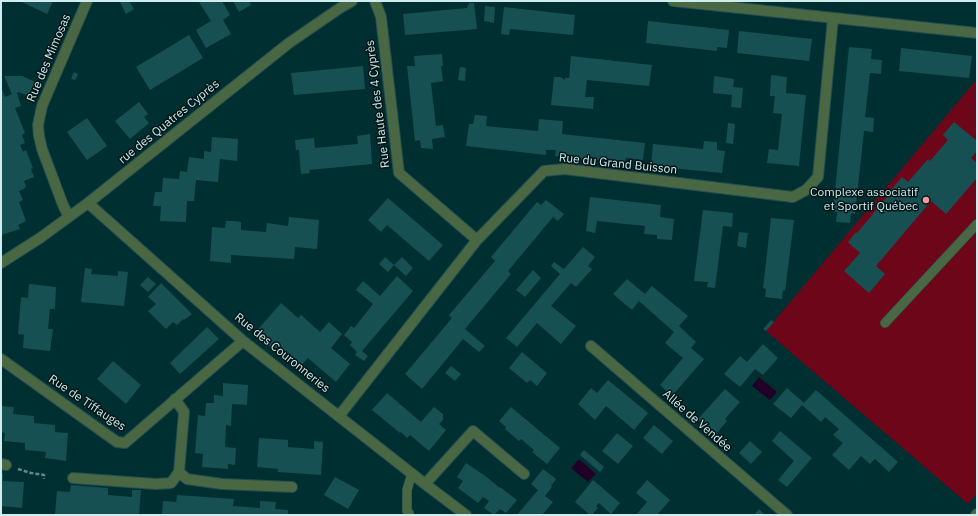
<!DOCTYPE html>
<meta charset="utf-8">
<style>
body{margin:0}
#map{position:relative;width:978px;height:516px;overflow:hidden;background:#002f32;font-family:"IBM Plex Sans",sans-serif}
canvas{display:block}
.frame{position:absolute;inset:0;border:2px solid #cfecee;pointer-events:none}
</style>
<div id="map">
<canvas width="978" height="516"></canvas>
<div class="frame"></div>
</div>
<script>
const ctx = document.querySelector('canvas').getContext('2d');
ctx.lineJoin = 'round';
function fill(path, color) { ctx.fillStyle = color; ctx.fill(path, 'evenodd'); }
const shape = rows => new Path2D(rows.map(r => 'M' + r).join(''));
function strokePath(path, color, width, dash) { ctx.strokeStyle = color; ctx.lineWidth = width; ctx.lineCap = dash ? 'butt' : 'round'; ctx.setLineDash(dash || []); ctx.stroke(path); }
function drawText(font, color, halo, rows, align = 'center') {
  ctx.font = font + ' "IBM Plex Sans",sans-serif'; ctx.lineWidth = 3; ctx.setLineDash([]); ctx.textBaseline = 'middle'; ctx.strokeStyle = halo; ctx.fillStyle = color; for (const [text, x, y, turn = 0] of rows) {
    ctx.save(); ctx.translate(x, y); ctx.rotate((+turn || 0) * Math.PI / 180); ctx.textAlign = isNaN(turn) ? turn : align; if (halo) ctx.strokeText(text, 0, 0); ctx.fillText(text, 0, 0); ctx.restore();
  }
}
fill(shape([
 [977,79,977,493,968,504,766,331]
]), '#6d0619');
fill(shape([
 [759,377,777,392,770,400,752,386],
 [579,459,596,474,588,482,571,468]
]), '#200027');
fill(shape([
 [20,1,53,1,47,14],
 [121,1,129,1,134,9,126,14,120,2],
 [202,1,222,1,230,15,223,20,231,34,206,48,196,30,211,21,199,2],
 [233,1,249,1,251,5,239,12],
 [469,3,474,3,477,29,405,35,403,14,467,8],
 [485,6,495,7,494,23,484,21],
 [504,7,575,15,573,35,510,29,509,35,501,34],
 [648,21,729,30,727,48,717,47,717,51,646,43],
 [739,31,812,39,809,61,737,53],
 [189,35,203,58,150,90,136,67],
 [849,47,872,49,871,59,882,60,881,74,870,73,865,117,874,118,873,132,864,131,855,214,851,213,850,223,836,222,837,212,833,212],
 [901,48,972,56,969,78,899,71],
 [442,54,443,66,441,66,443,81,431,83,436,126,443,125,445,137,432,139,433,149,421,148,420,140,415,141,407,66,415,66,414,56],
 [571,56,652,65,649,86,587,80,585,97,594,97,593,109,551,105,554,77,560,77,565,80,565,78,569,78],
 [363,66,365,89,294,95,291,73],
 [460,67,466,68,465,81,458,80],
 [74,72,78,74,75,80,71,79],
 [771,75,787,77,786,93,806,95,799,166,767,163,769,149,778,150,782,114,773,113,775,96,770,96],
 [4,76,22,76,40,84,33,98,19,92,17,93,21,106,15,108,25,133,22,135,25,143,20,145,23,152,26,150,33,168,31,169,34,177,24,181,26,186,24,189,19,191,23,200,19,202,26,221,18,225,20,229,1,235,1,86,5,97,12,94],
 [714,76,734,79,733,87,743,88,741,108,731,107,732,95,713,93],
 [139,102,148,114,144,117,149,123,130,139,115,121],
 [475,115,487,116,486,126,538,131,539,119,549,120,563,121,562,134,645,143,643,160,626,158,625,163,555,156,556,150,546,150,546,155,466,146,469,124,473,124],
 [87,118,107,146,87,160,67,132],
 [954,122,977,141,977,151,971,158,977,163,977,178,946,214,931,201,876,266,885,274,869,293,844,271,860,253,848,242,856,232,857,233,892,191,891,190,902,177,908,182,928,159,930,161,948,140,943,135],
 [728,123,735,124,733,144,726,143],
 [370,134,372,164,309,170,310,173,301,174,299,150,296,150,295,140,314,138,315,148,358,144,357,136],
 [212,137,238,139,237,161,220,159,218,182,196,180,194,201,187,201,186,222,160,221,161,206,153,206,155,192,162,192,163,178,179,179,180,171,187,172,189,157,204,159,204,151,211,152],
 [704,141,717,142,717,150,725,151,722,173,651,166,653,144,703,149],
 [590,197,661,205,660,217,674,219,672,240,657,239,657,235,644,234,645,226,597,221,595,233,586,231],
 [388,198,443,245,429,261,387,225,381,232,368,220],
 [546,200,564,214,558,221,553,217,508,271,511,274,465,329,485,346,479,352,463,339,422,389,405,374,452,318,449,315,495,261,491,257,537,202,541,205],
 [703,210,733,213,732,227,723,226,715,288,707,287,708,282,694,281],
 [289,217,319,220,317,249,295,247,294,259,231,255,231,263,210,261,212,227,225,228,226,221,234,221,241,222,241,230,266,232,267,223,288,226],
 [771,218,794,220,785,291,783,290,782,299,765,297,766,289,763,288],
 [739,232,748,233,746,248,737,246],
 [583,247,595,257,588,266,592,269,576,287,571,283,551,306,576,326,561,344,537,323,517,347,506,338,560,274,551,266,554,262,564,269],
 [385,257,394,265,388,272,379,264],
 [402,257,413,268,406,276,394,265],
 [85,268,92,269,91,274,105,275,118,276,118,271,128,272,124,306,81,302],
 [533,270,541,278,525,297,516,290],
 [397,276,413,291,362,351,368,356,364,361,355,355,357,352,350,345,352,342,344,335,351,326,354,328,373,304,356,290,363,281,380,296],
 [148,277,156,284,148,292,140,285],
 [627,279,645,294,652,286,688,316,679,326,696,342,691,348,704,359,672,396,660,385,683,358,665,343,674,332,639,301,632,310,613,294],
 [161,283,192,314,184,320,183,319,177,325,173,322,166,329,148,311,156,304,148,297],
 [29,284,56,287,55,309,50,309,48,329,53,329,50,351,23,348,24,335,18,334,21,297,28,298],
 [281,303,298,318,301,315,320,332,329,322,342,334,331,348,350,364,336,382,308,358,298,369,254,334],
 [771,320,774,322,766,331,763,329],
 [207,327,219,339,180,374,170,363],
 [763,344,778,358,763,375,755,369,740,387,724,374,740,356,747,362],
 [522,352,547,373,537,386,530,380,527,383,509,368],
 [113,361,141,385,126,404,97,379],
 [451,366,461,374,455,381,445,373],
 [608,380,648,413,634,430,606,406,595,420,578,404,591,388,597,393],
 [223,383,248,385,247,405,232,404,231,426,226,425,225,447,236,448,235,465,228,464,228,469,202,467,203,454,195,453,198,415,205,416,206,403,214,403,214,395,223,396],
 [787,388,804,403,816,390,898,462,889,472,875,459,870,464,861,456,849,470,832,455,843,443,833,435,839,429,825,417,821,422,802,405,791,418,773,404],
 [725,389,740,402,725,419,727,421,716,434,698,419],
 [387,393,421,422,434,407,443,414,443,420,439,424,446,430,429,451,410,435,407,438,401,432,400,433,372,410],
 [1,406,14,407,13,414,34,416,34,423,55,425,55,432,68,433,66,461,45,458,46,452,25,450,25,443,4,441,5,433,1,432],
 [511,407,560,448,547,464,532,452,534,450,521,439,519,441,505,429,506,427,499,421],
 [654,425,673,441,662,454,643,438],
 [780,431,812,458,787,487,778,480,794,461,772,441],
 [617,433,633,446,618,464,602,451],
 [259,438,288,440,288,447,314,449,314,441,323,442,321,475,278,472,278,469,257,467],
 [750,441,762,452,751,464,739,453],
 [584,450,604,467,600,472,580,455],
 [466,463,484,475,500,488,500,487,517,500,506,513,500,509,494,515,484,508,489,501,483,497,478,503,458,488,463,481,457,477],
 [543,469,556,479,551,486,552,487,545,496,553,502,543,514,544,515,517,515,538,490,531,484],
 [1,473,3,473,3,481,24,482,22,508,1,506],
 [335,477,359,490,348,509,324,495],
 [593,480,620,503,611,514,599,503,596,506,598,508,592,515,590,515,575,502],
 [647,480,670,500,657,515,636,515,647,502,636,493],
 [71,485,108,488,108,495,132,497,132,490,141,490,139,515,76,514,76,515,55,515,57,491,70,492],
 [177,495,234,499,233,506,260,508,260,501,276,502,275,509,288,510,288,515,162,515,163,501,176,502],
 [759,509,765,515,754,515]
]), '#175053');
const service = shape([
 [885,323,977,224],
 [409,513,407,511,407,490,412,473]
]);
const minor = shape([
 [375,1,381,17,399,173,477,240],
 [673,1,977,33],
 [88,203,243,341,425,484,466,515],
 [69,217,63,205,42,149,39,136,38,125,42,106,87,1],
 [1,263,40,238,88,203,289,43,340,8,352,1],
 [591,346,787,515],
 [1,359,117,442,125,443,243,341],
 [175,399,184,412,179,472,187,479,222,484,292,487],
 [339,416,477,240,544,171,565,169,793,197,806,190,818,177,833,18],
 [1,464,6,465],
 [73,478,156,484,171,483,179,472],
 [425,484,473,431,524,474],
 [976,515,977,514]
]);
strokePath(service, '#214d50', 10);
strokePath(minor, '#214d50', 12);
strokePath(shape([
 [18,469,31,473,44,475,44,479]
]), '#62888b', 2.5, [4, 2]);
strokePath(service, '#4a6744', 9);
strokePath(minor, '#4a6744', 10);
for (const [x, y, r, color] of [
 [926,200,4,"#f59b9a"]
]) { const dot = new Path2D(); dot.arc(x, y, r, 0, 2 * Math.PI); ctx.fillStyle = color; ctx.fill(dot); strokePath(dot, '#001516', 1.5); }
drawText('12px', '#cfecee', '#001516', [
 ["Rue des Mimosas",49,58,-67],
 ["Rue Haute des 4 Cyprès",378,104,-97],
 ["rue des Quatres Cyprès",169,122,-39],
 ["Rue du Grand Buisson",618,164,6],
 ["Rue des Couronneries",282,353,39],
 ["Rue de Tiffauges",87,403,34],
 ["Allée de Vendée",697,421,41]
]);
drawText('12px', '#cfecee', '#001516', [
 ["Complexe associatif",918,193],
 ["et Sportif Québec",918,207]
], 'right');
</script>
